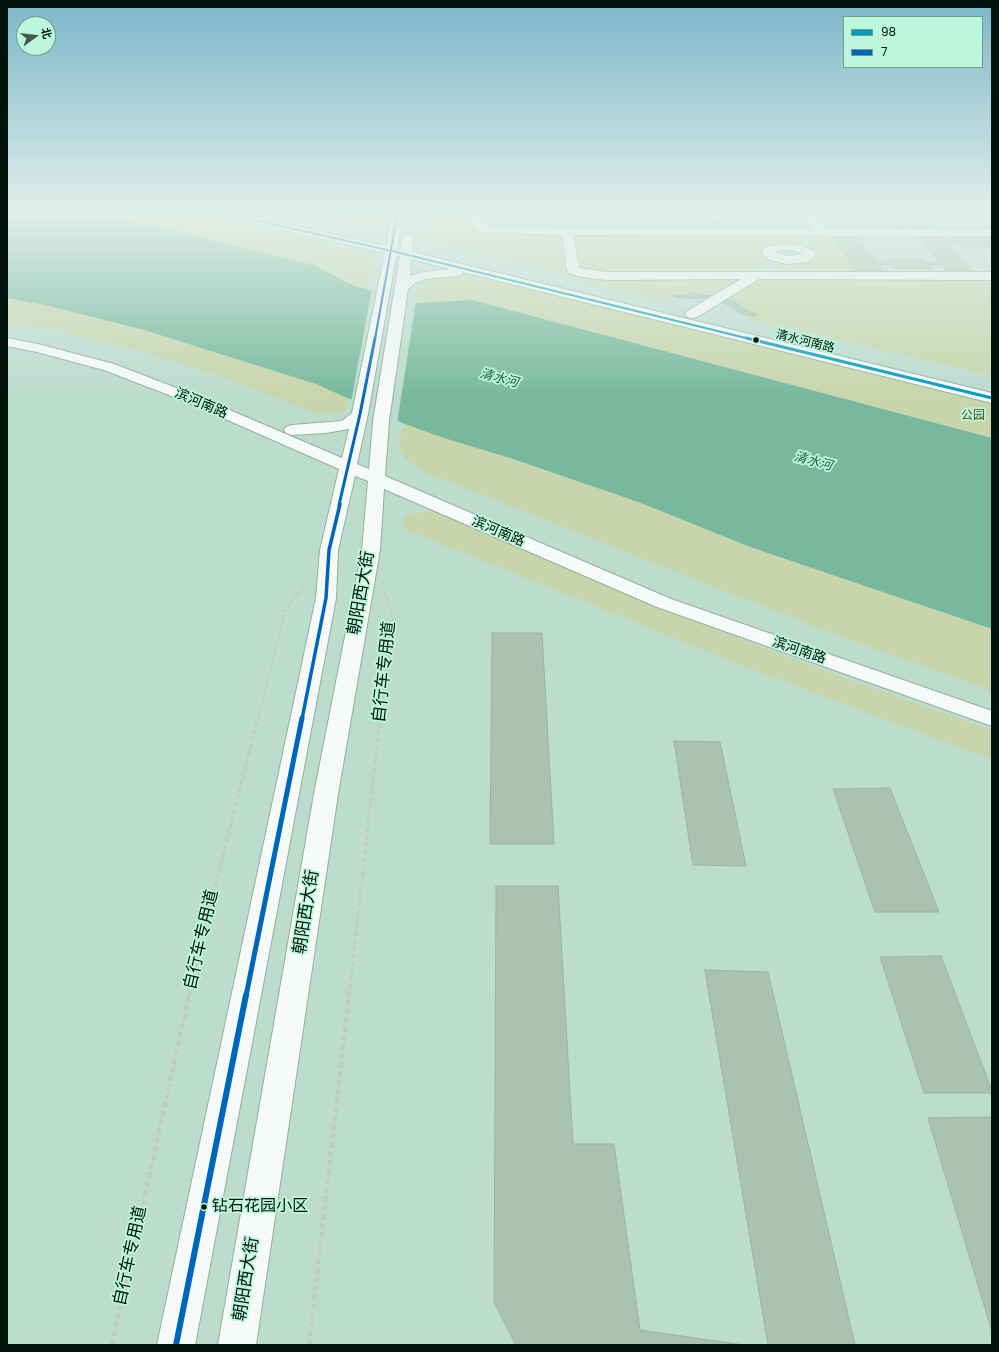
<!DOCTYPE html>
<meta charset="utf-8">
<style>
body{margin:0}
#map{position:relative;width:999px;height:1352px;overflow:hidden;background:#bcdcce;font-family:Poppins,"Noto Sans SC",sans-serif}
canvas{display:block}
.frame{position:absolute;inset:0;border:8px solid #00140c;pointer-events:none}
.legend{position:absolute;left:843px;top:16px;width:140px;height:52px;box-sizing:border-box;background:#bcf6dd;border:1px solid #719c89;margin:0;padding:5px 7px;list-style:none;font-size:12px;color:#00140c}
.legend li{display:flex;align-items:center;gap:8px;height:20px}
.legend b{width:20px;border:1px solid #719c89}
.north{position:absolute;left:16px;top:16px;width:40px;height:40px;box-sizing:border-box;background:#bcf6dd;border:1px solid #719c89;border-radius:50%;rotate:75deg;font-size:11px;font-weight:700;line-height:16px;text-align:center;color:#00140c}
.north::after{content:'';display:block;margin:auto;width:14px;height:18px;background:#425a50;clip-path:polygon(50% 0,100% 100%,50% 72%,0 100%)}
</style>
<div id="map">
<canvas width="999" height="1352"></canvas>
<div class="frame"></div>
<ul class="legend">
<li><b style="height:5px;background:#009abb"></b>98</li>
<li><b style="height:5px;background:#0065bd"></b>7</li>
</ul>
<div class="north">北</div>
</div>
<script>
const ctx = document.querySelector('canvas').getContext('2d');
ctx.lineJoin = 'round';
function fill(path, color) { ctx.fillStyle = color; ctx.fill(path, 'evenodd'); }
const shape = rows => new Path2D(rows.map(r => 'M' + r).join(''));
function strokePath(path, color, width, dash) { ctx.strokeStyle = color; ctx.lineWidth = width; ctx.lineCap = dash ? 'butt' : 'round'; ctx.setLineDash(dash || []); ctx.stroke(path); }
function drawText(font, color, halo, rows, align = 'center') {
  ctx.font = font + ' Poppins,"Noto Sans SC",sans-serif'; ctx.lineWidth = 3.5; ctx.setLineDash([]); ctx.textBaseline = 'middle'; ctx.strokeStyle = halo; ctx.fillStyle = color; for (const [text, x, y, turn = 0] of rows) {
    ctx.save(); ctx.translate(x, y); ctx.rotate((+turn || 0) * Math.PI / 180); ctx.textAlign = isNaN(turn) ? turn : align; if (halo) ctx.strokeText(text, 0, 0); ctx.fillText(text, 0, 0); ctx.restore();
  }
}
fill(shape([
 [75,210,174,210,375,255,367,289,349,284,317,266,168,229],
 [363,210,385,210,383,218,379,223,372,225,355,224,332,219,361,215],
 [430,210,468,210,466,228,477,228,488,232,554,233,561,235,566,264,571,272,743,277,714,295,690,293,690,296,672,296,674,297,666,301,432,241,427,238],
 [585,233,812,234,791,246,775,246,773,259,748,273,605,273,586,270,580,268,574,238,576,236],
 [824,234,836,234,838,236,833,236,856,271,883,271,885,274,768,273,782,262,799,263,814,260,817,258,816,255,805,248],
 [453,274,470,274,992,404,992,438,472,300,416,303,417,290,425,282],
 [760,277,859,277,861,280,992,281,992,376,744,317,748,315,755,316,757,314,749,312,741,305,729,299],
 [7,298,45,305,144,330,316,384,348,398,346,411,326,414,312,412,215,374,137,350,53,330,7,322],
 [406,424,641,503,750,547,992,629,992,691,844,638,729,593,427,473,406,460,399,448,401,431],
 [437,510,530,553,683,617,847,679,992,730,992,760,743,666,404,529,404,515]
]), '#c8d5ab');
fill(shape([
 [7,210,75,210,168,229,317,266,349,284,416,303,472,300,992,438,992,629,750,547,641,503,513,459,444,438,405,424,316,384,144,330,45,305,7,298]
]), '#77b89e');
fill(shape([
 [372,289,416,301,397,423,351,402]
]), '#bcdcce');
const building = shape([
 [492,210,532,210,507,210,507,228,491,228,492,210],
 [507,210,561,213,563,228,507,226,507,210],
 [614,210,632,210,635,220,644,221,646,229,618,229,614,210],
 [688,210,708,210,713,221,720,221,723,229,695,229,688,210],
 [763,210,783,210,790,221,797,221,802,230,774,229,763,210],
 [842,210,917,210,934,229,855,228,842,210],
 [968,210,992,210,992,228,988,228,968,210],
 [537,213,552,216,557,219,551,223,538,225,521,223,512,219,512,217,518,215,537,213],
 [832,236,857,236,876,262,889,262,887,259,923,259,925,262,939,262,917,236,941,236,945,240,957,240,954,238,990,238,992,239,992,247,963,247,959,243,947,243,974,272,947,272,941,265,928,265,932,269,896,269,892,265,879,265,883,271,856,271,832,236],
 [689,293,721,297,735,302,749,312,757,314,755,316,739,313,732,306,720,302,718,297,712,296,707,298,679,298,672,296,690,296,689,293],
 [492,633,542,633,554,844,490,844,492,633],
 [674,741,720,742,746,866,693,865,674,741],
 [890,788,939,912,875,912,833,789,890,788],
 [496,886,558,886,573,1144,614,1144,640,1330,744,1345,516,1345,494,1302,496,886],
 [941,956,992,1091,992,1093,924,1093,880,957,941,956],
 [705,970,768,972,855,1345,768,1345,705,970],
 [992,1117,992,1332,928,1118,992,1117]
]);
fill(building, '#a9c2b2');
strokePath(building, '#9cb2a5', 1);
const minor = shape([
 [474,210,484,210,484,224,487,227,567,229,813,229,802,210,812,210,824,229,992,230,992,236,573,235,579,268,606,272,992,272,992,280,759,279,697,317,692,318,687,317,685,314,687,311,741,279,606,280,577,276,569,273,567,270,562,235,481,232,476,230,472,224,474,210],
 [783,244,802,246,814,251,816,255,808,262,787,264,770,260,763,255,762,252,765,247,783,244],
 [783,250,796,251,803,254,787,256,774,252,783,250]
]);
const major = shape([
 [204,210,221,210,386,246,393,210,403,210,397,249,401,250,402,238,404,236,408,235,412,236,414,238,412,252,992,393,992,403,463,272,461,275,457,276,425,279,415,283,408,289,389,421,385,476,671,599,992,711,992,726,657,607,384,489,380,550,338,794,256,1345,218,1345,314,794,362,550,368,481,355,476,338,550,336,598,195,1345,157,1345,316,598,320,550,339,469,182,400,104,370,37,352,7,346,7,338,38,344,114,364,192,394,342,458,349,429,326,433,292,435,286,433,284,430,286,427,292,425,342,421,352,413,385,253,209,213,204,210],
 [396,256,400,256,373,421,369,469,357,464,368,414,396,256],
 [411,259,451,269,423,272,410,276,411,259]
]);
strokePath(minor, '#95aea3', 2);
strokePath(major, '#95aea3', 2);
strokePath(shape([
 [258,719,285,611,307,581],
 [380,719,394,623,384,588]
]), '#c2ccc7', 2.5, [3.5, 2]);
strokePath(shape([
 [189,996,199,950,258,718],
 [349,996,380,718]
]), '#c2ccc7', 3, [5, 2.5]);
strokePath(shape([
 [112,1345,189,995],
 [309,1345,349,995]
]), '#c2ccc7', 4, [6, 3]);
fill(minor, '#f5faf8');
fill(major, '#f5faf8');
strokePath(shape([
 [209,210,392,251,750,339]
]), '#009abb', 2);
strokePath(shape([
 [746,338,992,398]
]), '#009abb', 3);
strokePath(shape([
 [375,339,398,210]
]), '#0065bd', 2);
strokePath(shape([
 [339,505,360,414,375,338]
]), '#0065bd', 3);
strokePath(shape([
 [302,719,326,598,329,550,340,504]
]), '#0065bd', 3.5);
strokePath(shape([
 [246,996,302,718]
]), '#0065bd', 5);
strokePath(shape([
 [176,1345,246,995]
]), '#0065bd', 6);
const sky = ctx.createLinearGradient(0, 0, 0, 399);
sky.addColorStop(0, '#7bb6ca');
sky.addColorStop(0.53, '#e1efe9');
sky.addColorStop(1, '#e1efe900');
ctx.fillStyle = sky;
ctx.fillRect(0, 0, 999, 399);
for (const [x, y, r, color] of [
 [756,340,3.5,"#00140c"],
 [204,1207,3.5,"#00140c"]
]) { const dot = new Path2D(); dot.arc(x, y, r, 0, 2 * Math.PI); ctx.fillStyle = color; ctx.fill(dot); strokePath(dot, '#bcf6dd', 1.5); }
drawText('12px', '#00140c', '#bcf6dd', [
 ["清水河南路",805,342,14]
]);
drawText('12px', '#504e19', '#bcf6dd', [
 ["公园",973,416]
]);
drawText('italic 13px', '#1a5843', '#bcf6dd', [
 ["清水河",499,379,15],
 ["清水河",813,462,15]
]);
drawText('14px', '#00140c', '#bcf6dd', [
 ["滨河南路",201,404,23],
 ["滨河南路",498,532,23],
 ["滨河南路",799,651,19]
]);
drawText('16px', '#00140c', '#bcf6dd', [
 ["钻石花园小区",212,1207]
], 'left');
drawText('17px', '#00140c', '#bcf6dd', [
 ["朝阳西大街",362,593,-80],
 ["自行车专用道",385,672,-84],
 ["朝阳西大街",307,912,-81],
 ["自行车专用道",202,940,-77],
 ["自行车专用道",131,1256,-78],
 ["朝阳西大街",247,1279,-81]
]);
</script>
